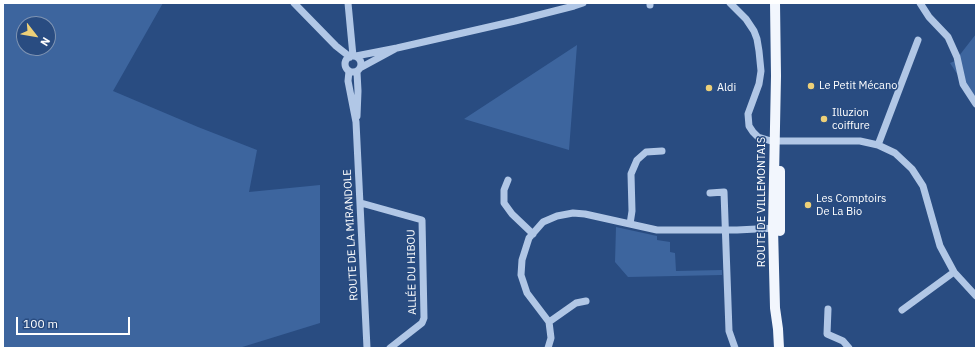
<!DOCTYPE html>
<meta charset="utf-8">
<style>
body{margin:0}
#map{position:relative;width:979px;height:351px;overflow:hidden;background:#294c81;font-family:"IBM Plex Sans",sans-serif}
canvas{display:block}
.frame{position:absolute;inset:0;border:4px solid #fff;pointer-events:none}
.north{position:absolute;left:16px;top:16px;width:40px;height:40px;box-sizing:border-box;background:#294c81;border:1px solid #7f94b3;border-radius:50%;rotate:121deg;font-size:11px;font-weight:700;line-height:16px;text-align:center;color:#fff}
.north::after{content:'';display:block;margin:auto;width:14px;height:18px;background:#edd078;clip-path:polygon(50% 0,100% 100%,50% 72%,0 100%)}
.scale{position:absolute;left:16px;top:317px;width:114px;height:18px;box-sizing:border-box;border:2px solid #fff;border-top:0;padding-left:5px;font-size:12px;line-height:14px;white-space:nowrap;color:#fff;-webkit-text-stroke:3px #294c81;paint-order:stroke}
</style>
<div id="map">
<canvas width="979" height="351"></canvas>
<div class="frame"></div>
<div class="north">N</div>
<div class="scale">100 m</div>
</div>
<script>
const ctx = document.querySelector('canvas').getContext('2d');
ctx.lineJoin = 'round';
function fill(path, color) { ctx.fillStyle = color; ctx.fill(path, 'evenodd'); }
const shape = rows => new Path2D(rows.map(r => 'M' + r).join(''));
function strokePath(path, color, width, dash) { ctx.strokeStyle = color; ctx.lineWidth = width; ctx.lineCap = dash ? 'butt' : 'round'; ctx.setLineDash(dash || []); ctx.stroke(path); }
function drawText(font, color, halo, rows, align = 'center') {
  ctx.font = font + ' "IBM Plex Sans",sans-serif'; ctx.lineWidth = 3; ctx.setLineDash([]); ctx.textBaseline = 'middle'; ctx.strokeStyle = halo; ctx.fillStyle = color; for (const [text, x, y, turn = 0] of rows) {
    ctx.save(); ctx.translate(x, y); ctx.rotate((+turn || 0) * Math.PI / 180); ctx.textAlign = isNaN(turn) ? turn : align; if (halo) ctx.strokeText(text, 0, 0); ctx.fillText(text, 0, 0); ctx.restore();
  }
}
fill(shape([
 [3,3,163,3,113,91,198,127,257,150,249,192,320,185,320,323,239,348,3,348],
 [24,24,48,24,48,48,24,48],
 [976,34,976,103,950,63,955,61],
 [577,45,569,150,464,119],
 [616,227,657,236,657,240,670,242,670,252,675,253,676,271,722,270,722,275,628,277,615,262]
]), '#3d659e');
strokePath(shape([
 [294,3,336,46,350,57],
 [348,3,353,56],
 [730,3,746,19,754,31,757,39,759,51,761,71,759,84,748,114,749,126,753,132,758,137,771,141,860,141,878,145,895,153,912,169,923,186,940,246,954,272,976,296],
 [920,3,929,17,948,37,957,57,963,84,976,104],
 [650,5,650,3],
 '345 64a8 8 0 1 1 16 0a8 8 0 1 1-16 0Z',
 [356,56,397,48,515,21,574,6,583,3],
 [360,68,395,49],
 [349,71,348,81,356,122,367,348],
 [357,72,358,91,357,116],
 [878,145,918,40],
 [508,180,504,190,504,203,512,214,533,234],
 [710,193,724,192,729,331,735,348],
 [361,203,422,220,424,318,422,323,390,348],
 [630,224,632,211,631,174,637,160,646,152,662,151],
 [828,309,827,334,843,341,849,348],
 [902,310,954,272],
 [549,322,576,303,586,301],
 [548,348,551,338,549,322,527,293,521,275,522,260,529,238,543,222,557,216,573,213,585,214,657,230,737,230,776,228]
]), '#b1c7e6', 7);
strokePath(shape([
 [775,3,776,76,773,228,775,308,778,329,779,348],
 [780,231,780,171]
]), '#f2f6fd', 10);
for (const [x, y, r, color] of [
 [811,86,4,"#edd078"],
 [709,88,4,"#edd078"],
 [824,119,4,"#edd078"],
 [808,205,4,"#edd078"]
]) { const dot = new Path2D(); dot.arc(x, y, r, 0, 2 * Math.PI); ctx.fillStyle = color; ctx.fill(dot); strokePath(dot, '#294c81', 1.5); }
drawText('11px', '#fff', '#294c81', [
 ["Le Petit Mécano",819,86],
 ["Aldi",717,88],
 ["Illuzion",832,113],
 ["coiffure",832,126],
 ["Les Comptoirs",816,199],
 ["De La Bio",816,212]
], 'left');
drawText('11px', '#fff', '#294c81', [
 ["ROUTE DE VILLEMONTAIS",762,202,-90],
 ["ROUTE DE LA MIRANDOLE",351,235,-93],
 ["ALLÉE DU HIBOU",412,272,-91]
]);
</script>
